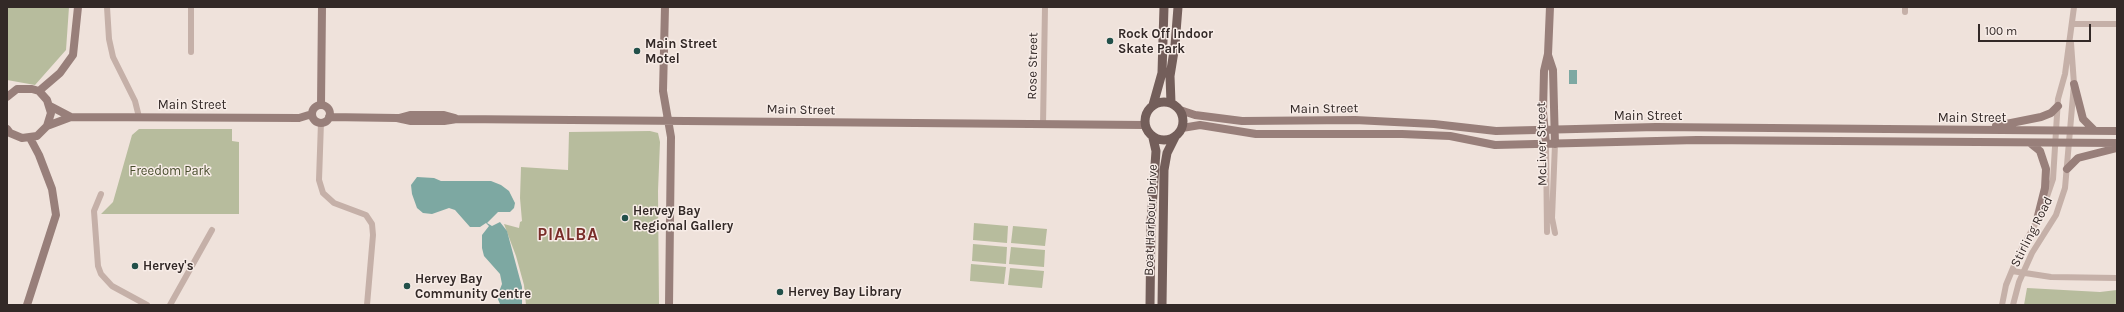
<!DOCTYPE html>
<style>
body{margin:0}
#map{position:relative;width:2124px;height:312px;overflow:hidden;background:#efe2db;font-family:Karla,sans-serif}
canvas{display:block}
.frame{position:absolute;inset:0;border:8px solid #332927;pointer-events:none}
.scale{position:absolute;left:1978px;top:24px;width:113px;height:18px;box-sizing:border-box;border:2px solid #332927;border-top:0;padding-left:5px;font-size:12px;line-height:14px;white-space:nowrap;color:#332927;-webkit-text-stroke:3px #f7ece7;paint-order:stroke}
</style>
<div id="map">
<canvas width="2124" height="312"></canvas>
<div class="frame"></div>
<div class="scale">100 m</div>
</div>
<script>
const ctx = document.querySelector('canvas').getContext('2d');
ctx.lineJoin = 'round';
function fill(path, color) { ctx.fillStyle = color; ctx.fill(path, 'evenodd'); }
const shape = rows => new Path2D(rows.map(r => 'M' + r).join(''));
function strokePath(path, color, width, dash) { ctx.strokeStyle = color; ctx.lineWidth = width; ctx.lineCap = dash ? 'butt' : 'round'; ctx.setLineDash(dash || []); ctx.stroke(path); }
function drawText(font, color, halo, rows, align = 'center') {
  ctx.font = font + ' Karla,sans-serif'; ctx.lineWidth = 3; ctx.setLineDash([]); ctx.textBaseline = 'middle'; ctx.strokeStyle = halo; ctx.fillStyle = color; for (const [text, x, y, turn = 0] of rows) {
    ctx.save(); ctx.translate(x, y); ctx.rotate((+turn || 0) * Math.PI / 180); ctx.textAlign = isNaN(turn) ? turn : align; if (halo) ctx.strokeText(text, 0, 0); ctx.fillText(text, 0, 0); ctx.restore();
  }
}
fill(shape([
 [7,7,69,7,66,50,35,85,7,80],
 [139,129,232,129,232,141,239,142,239,214,101,214,113,202,132,135],
 [650,131,658,133,660,142,658,191,659,305,526,305,524,285,516,256,504,224,519,228,520,222,522,221,520,198,521,167,568,170,569,132],
 [974,223,1008,226,1007,243,973,240],
 [1013,226,1047,229,1045,246,1011,243],
 [973,244,1007,247,1006,264,972,261],
 [1011,247,1045,250,1044,267,1009,264],
 [971,264,1006,267,1004,284,970,281],
 [1010,268,1044,271,1042,288,1008,285],
 [2027,288,2100,292,2117,290,2117,305,2024,305]
]), '#b7bc9d');
fill(shape([
 [1569,70,1577,70,1577,84,1569,84],
 [417,177,434,178,441,181,491,181,501,185,509,191,515,203,514,208,510,212,498,212,487,223,492,226,500,222,507,231,522,287,522,305,503,305,500,304,497,297,502,284,500,274,484,256,482,248,482,235,489,226,486,223,480,227,470,227,455,210,449,208,432,214,423,213,417,208,412,194,411,185]
]), '#7da8a2');
strokePath(shape([
 [107,7,109,39,113,57,135,101,139,117],
 [1905,7,1905,12],
 [2072,24,2117,24],
 [191,52,191,7],
 [321,122,319,180,323,193,334,203,366,215,372,224,373,235,367,305],
 [1043,125,1045,7],
 [1546,144,1547,232],
 [101,194,94,211,98,266,101,274,112,286,147,305],
 [2043,208,2053,179,2058,99,2065,74,2074,7],
 [1555,233,1552,218,1555,144],
 [2012,271,2051,277,2117,278],
 [170,305,212,230],
 [2002,305,2006,285,2018,256,2039,217],
 [2013,305,2019,282,2032,253,2056,215,2065,188,2074,84,2071,43]
]), '#c5b0a8', 6);
strokePath(shape([
 [665,7,663,91,671,137,669,305],
 [1548,55,1553,70,1555,144],
 [2074,84,2083,119,2094,130],
 [39,91,60,73,73,55,78,7],
 [7,97,17,89,32,89,39,91,47,100,51,113,47,126,37,136,22,138,10,133,7,129],
 [321,105,322,7],
 '312 114a9 9 0 1 1 18 0a9 9 0 1 1-18 0Z',
 [50,106,71,117],
 [1180,110,1195,115,1242,121,1355,120,1434,124,1496,131,1656,127,2117,131],
 [329,117,397,118,411,121,444,121,457,119,1144,125],
 [399,118,410,115,444,115,455,118],
 [47,126,71,117,299,118,312,114],
 [1996,126,2041,117,2051,113,2058,106],
 [1182,128,1200,125,1256,134,1402,134,1450,136,1495,145,1697,140,2117,143],
 [2030,143,2040,151,2046,169,2045,188,2037,220],
 [1546,144,1543,112,1544,71,1548,54,1550,7],
 [2067,169,2078,158,2117,148],
 [27,305,56,215,52,189,39,155,30,138]
]), '#987f7a', 8);
strokePath(shape([
 '1145 121a19 19 0 1 1 38 0a19 19 0 1 1-38 0Z',
 [1171,103,1170,76,1175,45,1178,7],
 [1153,105,1162,73,1164,7],
 [1150,305,1151,222,1156,151,1153,138],
 [1162,305,1164,170,1167,153,1175,137]
]), '#735e5a', 9);
for (const [x, y, r, color] of [
 [1110,41,4,"#22504a"],
 [637,51,4,"#22504a"],
 [625,218,4,"#22504a"],
 [135,266,4,"#22504a"],
 [407,286,4,"#22504a"],
 [780,292,4,"#22504a"]
]) { const dot = new Path2D(); dot.arc(x, y, r, 0, 2 * Math.PI); ctx.fillStyle = color; ctx.fill(dot); strokePath(dot, '#f7ece7', 1.5); }
drawText('bold 13px', '#332927', '#f7ece7', [
 ["Rock Off Indoor",1118,34],
 ["Skate Park",1118,49],
 ["Main Street",645,44],
 ["Motel",645,59],
 ["Hervey Bay",633,211],
 ["Regional Gallery",633,226],
 ["Hervey's",143,266],
 ["Hervey Bay",415,279],
 ["Community Centre",415,294],
 ["Hervey Bay Library",788,292]
], 'left');
drawText('13px', '#332927', '#f7ece7', [
 ["Rose Street",1033,66,-89],
 ["Main Street",192,105],
 ["Main Street",1324,109,-1],
 ["Main Street",801,110,1],
 ["Main Street",1648,116],
 ["Main Street",1972,118],
 ["McLiver Street",1542,144,-91],
 ["Boat Harbour Drive",1151,220,-88],
 ["Stirling Road",2032,232,-63]
]);
drawText('13px', '#494e2e', '#f7ece7', [
 ["Freedom Park",170,171]
]);
ctx.letterSpacing = '1px';
drawText('bold 17px', '#792e29', '#f7ece7', [
 ["PIALBA",568,235]
]);
ctx.letterSpacing = '0px';
</script>
